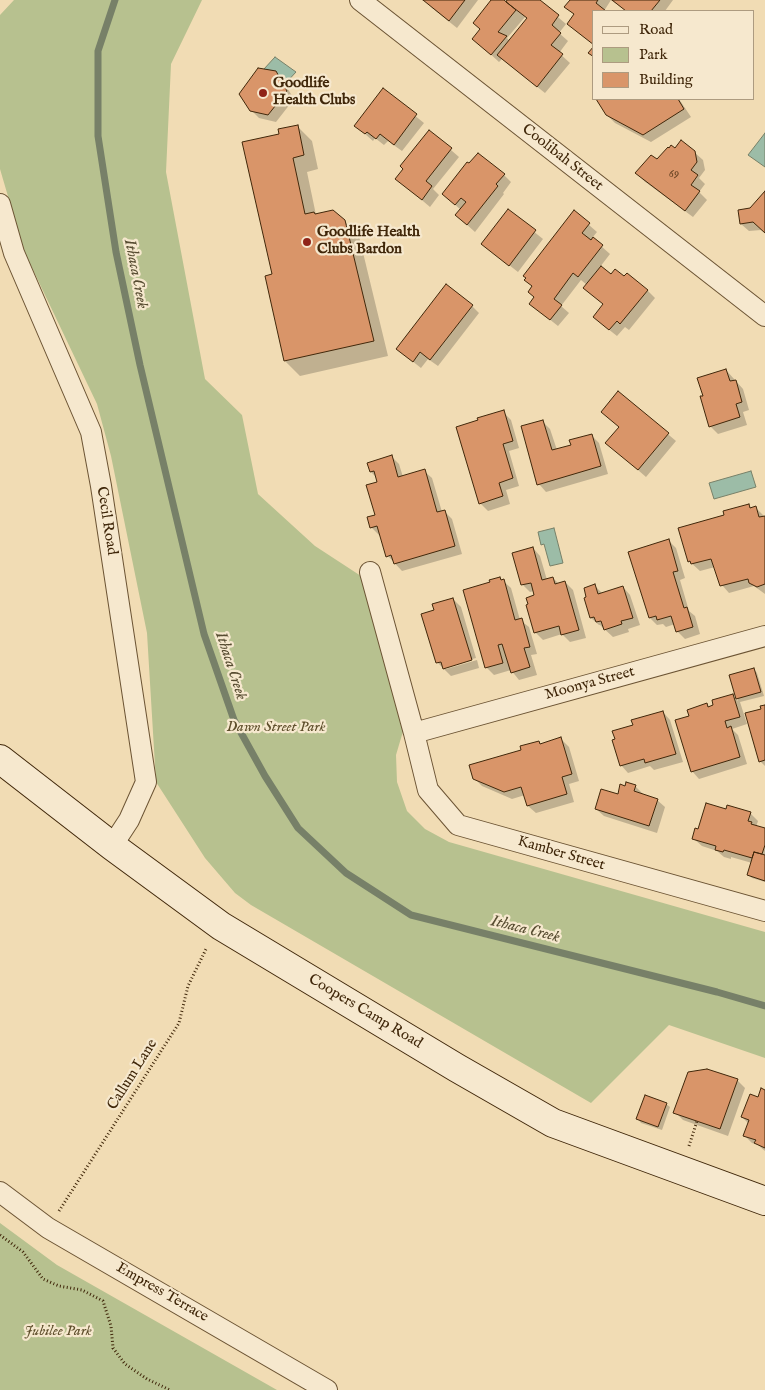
<!DOCTYPE html>
<style>
body{margin:0}
#map{position:relative;width:765px;height:1390px;overflow:hidden;background:#f1dcb4;font-family:"IM FELL English",serif}
canvas{display:block}
.legend{position:absolute;left:592px;top:10px;width:162px;height:90px;box-sizing:border-box;background:#f6e8ce;border:1px solid #ad9b80;margin:0;padding:6px 9px;list-style:none;font-size:15px;color:#40270a}
.legend li{display:flex;align-items:center;gap:10px;height:25px}
.legend b{width:25px;border:1px solid #ad9b80}
</style>
<div id="map">
<canvas width="765" height="1390"></canvas>
<ul class="legend">
<li><b style="height:6px;background:#f6e8ce"></b>Road</li>
<li><b style="height:14px;background:#b7c18f"></b>Park</li>
<li><b style="height:14px;background:#d99569"></b>Building</li>
</ul>
</div>
<script>
const ctx = document.querySelector('canvas').getContext('2d');
ctx.lineJoin = 'round';
function fill(path, color) { ctx.fillStyle = color; ctx.fill(path, 'evenodd'); }
const shape = rows => new Path2D(rows.map(r => 'M' + r).join(''));
function strokePath(path, color, width, dash) { ctx.strokeStyle = color; ctx.lineWidth = width; ctx.lineCap = dash ? 'butt' : 'round'; ctx.setLineDash(dash || []); ctx.stroke(path); }
function drawText(font, color, halo, rows, align = 'center') {
  ctx.font = font + ' "IM FELL English",serif'; ctx.lineWidth = 4.5; ctx.setLineDash([]); ctx.textBaseline = 'middle'; ctx.strokeStyle = halo; ctx.fillStyle = color; for (const [text, x, y, turn = 0] of rows) {
    ctx.save(); ctx.translate(x, y); ctx.rotate((+turn || 0) * Math.PI / 180); ctx.textAlign = isNaN(turn) ? turn : align; if (halo) ctx.strokeText(text, 0, 0); ctx.fillText(text, 0, 0); ctx.restore();
  }
}
fill(shape([
 [14,0,202,0,171,64,166,172,205,379,242,415,258,494,315,546,364,578,404,728,396,755,397,782,407,811,425,829,449,842,765,932,765,1058,669,1025,591,1103,251,905,235,893,205,858,156,782,147,633,111,456,97,404,24,251,0,169,0,15],
 [0,1223,57,1265,277,1390,0,1390]
]), '#b7c18f');
const water = shape([
 [275,57,296,72,284,85,264,69,275,57],
 [765,133,765,167,748,155,765,133],
 [751,471,756,487,714,499,709,483,751,471],
 [554,528,563,563,550,566,544,544,541,545,538,532,554,528]
]);
fill(water, '#9cbca7');
strokePath(water, '#778068', 1);
fill(shape([
 [425,0,478,0,457,28,432,8],
 [493,0,503,0,506,3,509,0,538,0,566,24,559,33,568,41,559,53,570,63,545,93,502,59,499,62,474,39,481,30],
 [525,17,528,19,510,41,507,38],
 [571,0,611,0,604,11,594,11,594,45,568,24,575,15,566,7],
 [611,0,673,0,665,11,626,11],
 [275,73,283,81,294,99,276,122,259,118,251,110],
 [383,90,424,123,402,151,388,141,384,145,375,138,373,141,356,126],
 [597,99,679,99,691,117,651,142,615,123,607,115],
 [297,126,312,141,318,169,307,172,316,215,344,221,359,236,388,356,300,376,285,361,273,275,281,135],
 [429,131,459,157,433,189,439,195,430,207,397,179],
 [669,150,694,152,703,160,705,170,699,178,705,184,699,192,707,200,693,217,644,181,637,173,658,161],
 [504,175,511,182,503,193,504,194,475,232,456,215,461,210,443,194],
 [765,193,765,233,761,230,749,231,741,224],
 [508,211,543,239,518,272,491,251],
 [574,212,597,232,592,238,610,254,600,267,611,275,647,290,655,298,629,330,625,327,617,336,603,325,604,305,585,288,587,285,581,280,561,306,569,313,558,326,539,311,533,287,526,280],
 [472,306,479,313,438,366,428,359,421,368,397,349],
 [726,370,743,389,749,410,743,412,747,425,718,434,710,426,704,396],
 [618,392,676,441,646,477,615,450,620,427],
 [503,412,511,420,519,448,509,451,519,486,506,490,510,504,488,511,480,503],
 [543,422,550,429,557,450,572,446,591,435,599,443,608,474,546,492,539,484],
 [392,457,399,464,403,477,424,471,432,478,442,512,444,511,452,519,462,554,402,571,388,556,381,534,379,535,371,527,376,516,379,483,378,479,371,472],
 [748,505,752,509,756,508,765,517,765,594,754,586,729,593,722,585,715,567,700,571,689,561,726,516],
 [669,541,676,548,685,578,680,580,689,611,695,616,700,634,685,639,677,631,675,624,666,627,663,624,657,625,650,618],
 [533,548,540,556,547,580,553,578,559,584,565,582,573,590,586,638,570,642,562,634,543,640,535,632,536,596,534,591,530,592,523,585],
 [500,578,511,588,520,620,529,627,537,654,531,655,537,675,519,680,511,670,494,675,486,667,491,583],
 [595,586,603,594,623,587,630,595,640,625,628,629,629,632,613,637,600,625,599,625,591,618,585,599],
 [453,599,461,607,476,658,444,667,446,669,477,660,479,668,451,676,437,662,435,611],
 [754,669,757,673,764,696,740,702,747,724,732,729,738,735,747,764,699,779,692,771,690,717,707,705,709,707,732,695,738,701,731,676],
 [765,706,765,766,760,761,762,710],
 [663,712,670,720,683,762,654,770,650,766,628,773,621,765,634,726],
 [561,739,569,747,579,781,569,784,574,802,536,813,528,806,525,795,512,799,482,786,474,778,538,742,541,745],
 [635,786,643,794,657,800,665,807,657,833,604,816,596,809],
 [727,811,750,813,758,821,756,827,765,830,765,882,752,878,748,875,752,863,731,857,731,859,724,857,717,851,702,846,694,839,699,831],
 [737,1080,745,1088,728,1136,683,1120,675,1112],
 [765,1091,765,1151,758,1145,752,1143,745,1136,749,1124,742,1117],
 [666,1104,670,1107,662,1130,641,1123,638,1119]
]), '#0003');
strokePath(shape([
 [115,0,98,51,98,136,116,252,140,365,204,634,234,720,265,776,298,828,346,873,411,915,717,992,765,1006]
]), '#778068', 7);
const building = shape([
 [423,0,465,0,449,21,423,0],
 [491,0,504,0,516,10,498,32,507,36,491,55,472,39,480,29,473,23,491,0],
 [507,0,540,0,559,15,552,25,561,33,551,45,563,54,537,87,497,55,527,18,506,2,507,0],
 [570,0,598,0,596,3,606,11,594,11,594,45,567,24,574,14,564,7,570,0],
 [612,0,660,0,651,11,626,11,612,0],
 [594,46,594,57,588,53,594,46],
 [258,68,276,71,287,91,268,115,250,111,239,94,258,68],
 [383,88,417,114,394,145,380,134,376,139,367,132,365,134,354,126,383,88],
 [596,99,678,99,684,109,643,135,606,115,596,99],
 [298,125,304,155,293,158,305,214,314,212,315,214,333,210,345,220,374,341,284,361,265,276,272,274,242,142,279,134,278,129,298,125],
 [429,130,452,148,426,181,432,186,422,200,395,179,403,169,400,166,429,130],
 [681,140,695,151,697,162,691,170,698,175,691,185,700,191,685,211,635,173,651,155,657,159,668,147,669,148,671,145,675,148,681,140],
 [478,153,505,174,496,184,498,186,467,225,455,215,466,202,461,198,455,205,442,194,467,162,469,163,478,153],
 [765,191,765,233,753,222,740,224,738,210,750,208,765,191],
 [508,209,536,230,509,266,481,244,508,209],
 [574,210,590,223,582,233,591,240,593,237,603,245,578,277,573,273,554,299,562,305,550,320,529,304,534,297,528,292,532,286,524,280,526,278,523,276,574,210],
 [601,266,611,274,615,269,624,276,627,273,648,290,620,324,617,321,609,330,593,317,603,304,583,288,601,266],
 [446,284,473,305,430,360,420,352,413,362,396,349,446,284],
 [726,369,730,381,736,380,742,402,736,404,740,417,709,427,700,396,703,396,697,378,726,369],
 [618,391,669,433,638,470,605,443,619,427,601,412,618,391],
 [504,410,513,441,503,444,513,478,499,483,503,496,479,504,456,427,478,420,477,418,504,410],
 [543,420,552,450,571,445,569,440,592,434,601,466,537,485,521,426,543,420],
 [392,455,398,477,425,469,437,512,445,510,455,546,394,564,391,555,386,557,377,526,370,528,367,517,375,515,366,485,377,482,374,471,370,472,367,463,392,455],
 [749,504,750,508,756,506,759,517,765,516,765,584,757,587,749,583,748,579,720,586,711,559,691,564,690,561,688,562,678,528,724,515,723,511,749,504],
 [669,539,678,571,673,572,684,608,687,607,693,627,676,632,671,616,657,620,656,616,649,618,628,552,669,539],
 [533,547,542,580,553,577,555,584,565,581,579,630,561,635,559,626,534,633,526,605,528,604,526,598,534,595,531,583,521,585,512,553,533,547],
 [500,577,501,580,504,579,515,620,522,618,530,647,524,648,530,667,511,673,502,644,498,645,503,663,485,668,463,590,490,582,489,580,500,577],
 [595,584,598,594,623,586,633,618,621,621,622,624,604,630,601,621,596,622,594,617,590,618,584,598,586,597,584,588,595,584],
 [453,598,472,660,443,669,441,662,436,663,421,614,434,610,432,604,453,598],
 [754,668,761,692,736,699,729,675,754,668],
 [733,694,740,717,725,721,727,728,731,726,740,757,691,772,675,720,689,716,687,710,707,703,708,707,713,705,712,700,733,694],
 [765,705,765,760,759,762,745,713,761,709,760,706,765,705],
 [663,711,676,754,645,763,644,759,620,766,612,740,615,739,612,731,633,725,631,720,663,711],
 [561,737,572,774,562,777,567,794,527,806,521,787,504,792,473,779,469,765,521,750,520,746,539,741,540,744,561,737],
 [626,782,636,785,634,791,658,799,649,826,595,809,601,789,618,794,620,784,625,786,626,782],
 [706,803,726,809,727,805,751,812,748,821,752,822,751,824,765,828,765,845,762,854,754,852,752,858,724,850,723,852,715,850,716,846,692,839,695,828,698,829,706,803],
 [754,852,765,855,765,881,747,875,754,852],
 [707,1069,738,1079,720,1129,673,1113,688,1072,707,1069],
 [761,1088,765,1090,765,1148,754,1143,756,1140,743,1136,749,1120,741,1117,750,1094,758,1097,761,1088],
 [645,1095,667,1103,658,1127,636,1119,645,1095]
]);
fill(building, '#d99569');
strokePath(building, '#40270a', 1);
const street = shape([
 [360,0,765,316],
 [0,204,14,253,91,432,101,486,146,782,129,820,112,846],
 [370,572,414,733,428,790,458,825,765,911],
 [414,733,765,636],
 [0,1192,48,1228,327,1390]
]);
const secondary = shape([
 [0,759,112,846,221,926,457,1068,553,1123,765,1201]
]);
strokePath(street, '#6c5434', 22);
strokePath(secondary, '#40270a', 30);
strokePath(shape([
 [689,1146,697,1121],
 [59,1211,179,1023,188,986,207,947],
 [0,1235,23,1252,43,1279,59,1286,82,1290,103,1301,111,1326,113,1348,125,1364,147,1379,170,1390]
]), '#40270a', 3, [1, 2.5]);
strokePath(street, '#f6e8ce', 20);
strokePath(secondary, '#f6e8ce', 28);
for (const [x, y, r, color] of [
 [263,93,5,"#8f2418"],
 [307,242,5,"#8f2418"]
]) { const dot = new Path2D(); dot.arc(x, y, r, 0, 2 * Math.PI); ctx.fillStyle = color; ctx.fill(dot); strokePath(dot, '#f6e8ce', 2); }
drawText('12px', '#664222', null, [
 ["69",674,175]
]);
drawText('bold 15px', '#40270a', '#f6e8ce', [
 ["Goodlife",273,84],
 ["Health Clubs",273,101],
 ["Goodlife Health",317,233],
 ["Clubs Bardon",317,250]
], 'left');
drawText('15px', '#40270a', '#f6e8ce', [
 ["Coolibah Street",562,158,38],
 ["Cecil Road",106,521,81],
 ["Moonya Street",590,684,-15],
 ["Kamber Street",561,854,16],
 ["Coopers Camp Road",365,1012,31],
 ["Callum Lane",133,1075,-58],
 ["Empress Terrace",162,1293,30]
]);
drawText('italic 15px', '#5e4e2b', '#f6e8ce', [
 ["Dawn Street Park",276,728],
 ["Jubilee Park",58,1332]
]);
drawText('italic 16px', '#574c31', '#f6e8ce', [
 ["Ithaca Creek",135,274,79],
 ["Ithaca Creek",230,666,72],
 ["Ithaca Creek",525,930,14]
]);
</script>
